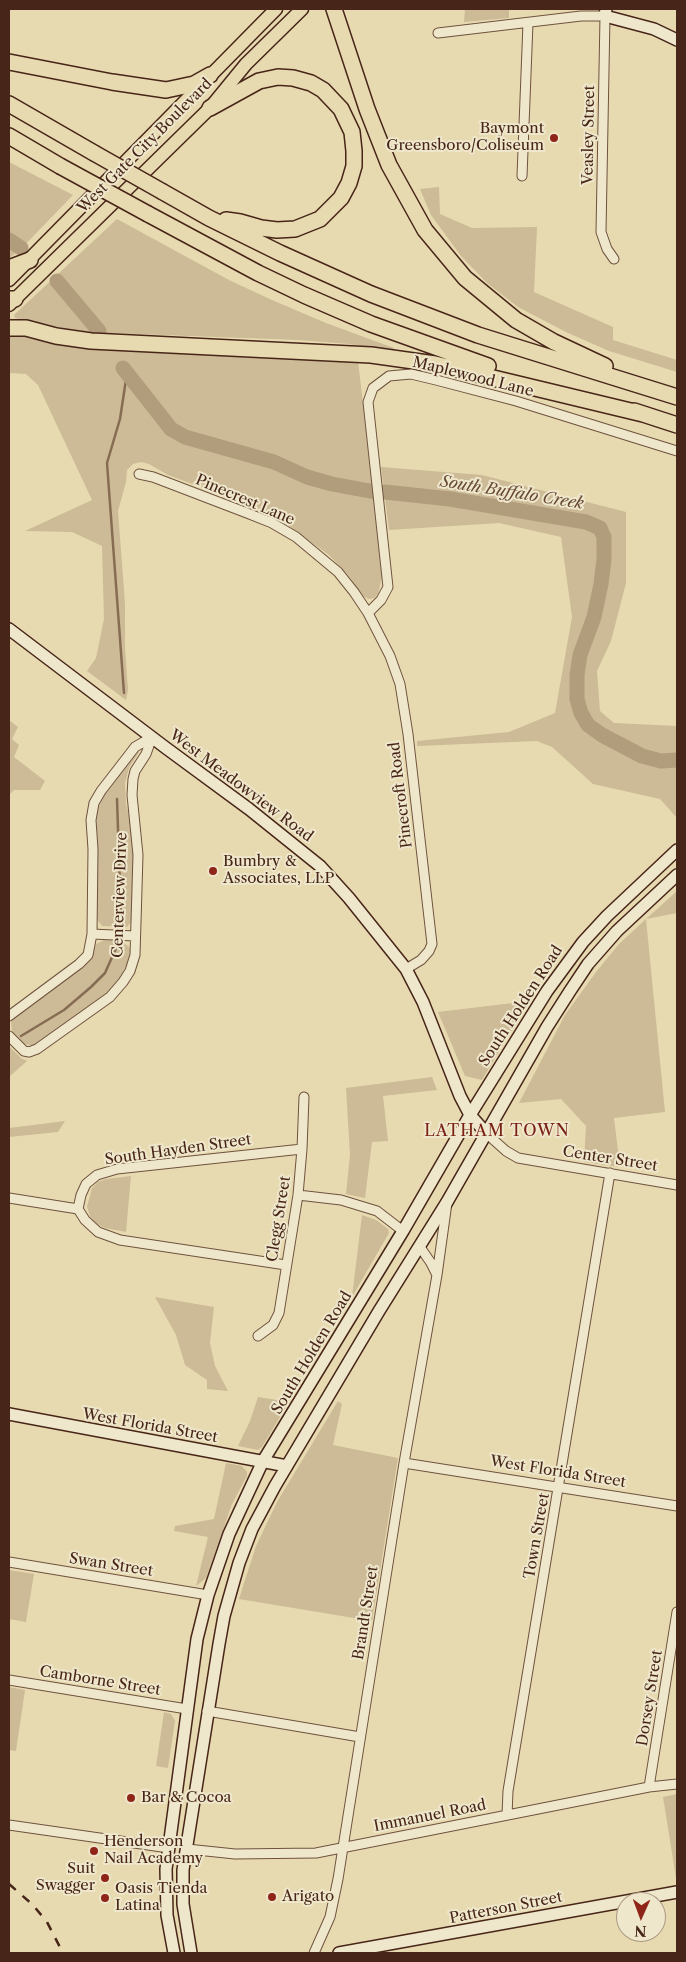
<!DOCTYPE html>
<style>
body{margin:0}
#map{position:relative;width:686px;height:1962px;overflow:hidden;background:#e7dab0;font-family:"Libre Caslon Text",serif}
canvas{display:block}
.frame{position:absolute;inset:0;border:10px solid #472518;pointer-events:none}
.north{position:absolute;left:616px;top:1892px;width:50px;height:50px;box-sizing:border-box;background:#efe7cc;border:1px solid #ac9984;border-radius:50%;rotate:182deg;font-size:14px;font-weight:700;line-height:20px;text-align:center;color:#472518}
.north::after{content:'';display:block;margin:auto;width:18px;height:22px;background:#8f2418;clip-path:polygon(50% 0,100% 100%,50% 72%,0 100%)}
</style>
<div id="map">
<canvas width="686" height="1962"></canvas>
<div class="frame"></div>
<div class="north">N</div>
</div>
<script>
const ctx = document.querySelector('canvas').getContext('2d');
ctx.lineJoin = 'round';
function fill(path, color) { ctx.fillStyle = color; ctx.fill(path, 'evenodd'); }
const shape = rows => new Path2D(rows.map(r => 'M' + r).join(''));
function strokePath(path, color, width, dash) { ctx.strokeStyle = color; ctx.lineWidth = width; ctx.lineCap = dash ? 'butt' : 'round'; ctx.setLineDash(dash || []); ctx.stroke(path); }
function drawText(font, color, halo, rows, align = 'center') {
  ctx.font = font + ' "Libre Caslon Text",serif'; ctx.lineWidth = 4; ctx.setLineDash([]); ctx.textBaseline = 'middle'; ctx.strokeStyle = halo; ctx.fillStyle = color; for (const [text, x, y, turn = 0] of rows) {
    ctx.save(); ctx.translate(x, y); ctx.rotate((+turn || 0) * Math.PI / 180); ctx.textAlign = isNaN(turn) ? turn : align; if (halo) ctx.strokeText(text, 0, 0); ctx.fillText(text, 0, 0); ctx.restore();
  }
}
fill(shape([
 [465,9,509,9,509,18,464,22],
 [9,162,73,195,18,252,9,258],
 [439,187,440,214,472,228,537,227,534,292,613,327,613,340,677,360,677,372,609,351,566,332,518,307,487,283,461,256,431,215,420,189],
 [117,219,229,280,272,300,326,323,394,348,392,351,349,344,299,340,81,332,15,318,14,315],
 [9,332,34,337,47,342,104,349,250,354,275,358,358,361,381,558,382,577,378,594,374,598,369,599,363,596,349,576,329,555,282,521,257,508,168,475,149,464,141,462,133,464,127,470,126,482,118,511,125,604,125,647,128,690,126,700,87,671,96,658,104,619,102,546,72,532,25,531,92,500,38,385,26,374,9,373],
 [381,467,482,475,626,512,626,583,611,641,597,671,600,711,614,723,677,726,677,818,660,799,593,784,552,747,537,741,417,746,417,741,509,732,555,713,572,617,561,537,499,523,389,530],
 [9,720,18,727,12,739,19,745,14,757,45,781,40,790,14,790,9,795],
 [138,749,139,752,129,768,125,783,126,804,131,823,134,850,131,922,127,927,102,926,96,918,98,844,96,813,103,797],
 [677,891,677,913,646,919,665,1112,614,1118,620,1167,584,1162,586,1126,561,1099,519,1103,565,1015,596,972,619,944,646,919],
 [104,940,122,941,129,947,130,951,127,964,116,984,107,993,34,1046,24,1044,19,1041,12,1032,11,1022,14,1017,86,964,91,959,96,944],
 [529,1001,482,1080,465,1076,438,1012],
 [9,1046,21,1058,27,1061,9,1077],
 [432,1077,437,1090,383,1096,388,1141,372,1142,365,1198,346,1194,350,1155,346,1088],
 [65,1121,58,1132,9,1137,9,1128],
 [131,1176,126,1232,105,1228,97,1224,90,1216,87,1207,92,1188,98,1182,106,1179],
 [362,1215,376,1220,388,1229,389,1233,352,1297],
 [155,1297,214,1307,210,1343,215,1366,228,1391,207,1389,207,1380,185,1365,176,1335],
 [258,1397,289,1402,262,1447,258,1450,238,1446,250,1421],
 [338,1401,342,1404,333,1445,398,1458,372,1621,239,1599,256,1546,277,1502],
 [226,1463,242,1466,247,1472,247,1476,232,1504,206,1578,196,1586,208,1537,174,1531,175,1526,214,1519],
 [9,1570,34,1574,26,1622,9,1619],
 [9,1687,25,1690,16,1751,9,1750],
 [164,1712,171,1714,175,1721,168,1768,156,1766],
 [677,1794,677,1878,676,1878,663,1797]
]), '#ccbb96');
strokePath(shape([
 [124,693,107,463,120,419,127,373],
 [117,799,121,918],
 [21,1036,64,1010,91,987,105,973,117,946]
]), '#876c54', 2.5);
strokePath(shape([
 [9,240,21,248],
 [57,281,99,331],
 [123,368,171,429,185,437,274,462,307,477,332,484,375,492],
 [385,492,450,499,586,522,600,528,604,537,604,559,601,584,594,617,580,655,577,675,577,699,581,713,588,725,602,735,642,756,661,761,677,760]
]), '#b19c7c', 15);
const street = shape([
 [438,33,581,16,605,16,601,232,607,249,614,259],
 [522,176,528,23],
 [139,474,153,477,247,513,272,523,296,537,338,572,354,592,368,613,390,656,400,684,408,734,432,944,429,951,421,960,406,969],
 [368,613,381,600,388,587,368,402,373,388,389,376,411,374,436,380,516,401,677,451],
 [92,934,135,936],
 [9,1016,79,964,88,955,92,934,93,849,91,820,94,803,101,791,135,747,152,737],
 [9,1036,24,1051,29,1052,37,1049,110,997,123,982,130,971,135,955,138,855,132,795,133,779,135,771,146,754,152,737],
 [487,1134,506,1151,518,1158,677,1185],
 [298,1195,341,1200,377,1211,403,1231],
 [9,1198,78,1209],
 [78,1209,81,1195,86,1184,97,1175,117,1169,302,1149],
 [78,1209,85,1220,98,1232,120,1240,286,1265],
 [437,1275,447,1203],
 [258,1336,273,1325,279,1313,298,1195,302,1149,304,1097],
 [404,1463,677,1506],
 [9,1562,208,1595],
 [9,1680,187,1709],
 [207,1711,360,1737],
 [649,1787,677,1612],
 [507,1815,508,1791,610,1173],
 [9,1825,169,1848],
 [187,1849,235,1854,316,1853,649,1787,677,1784],
 [314,1953,330,1917,338,1879,404,1463,437,1275,431,1263,420,1247]
]);
const secondary = shape([
 [606,9,605,16,654,29,677,40],
 [9,629,166,748,249,809,320,866,349,898,406,969,423,1002,460,1096,470,1115,487,1134],
 [9,1414,287,1466],
 [174,1953,167,1915,166,1869,197,1639,208,1595,229,1534,263,1461,403,1231,470,1115,547,991,583,942,607,916,677,850],
 [191,1953,183,1904,183,1870,219,1644,224,1616,239,1563,252,1529,275,1486,379,1311,447,1202,547,1027,570,991,588,964,617,931,677,875],
 [339,1953,677,1892]
]);
const primary = shape([
 [9,280,276,9],
 [9,305,210,108,246,64,302,9]
]);
const highway = shape([
 [334,9,367,109,389,165,425,230,465,278,516,320,554,342,605,366],
 [9,62,112,82,166,90,194,84,210,75],
 [9,104,94,153],
 [210,108,259,81,278,77,293,78,311,83,323,90,341,109,352,132,354,151,354,166,349,183,341,198,320,219,295,229,277,230,261,228,240,222,226,220],
 [9,136,60,166],
 [163,192,209,218,280,253,371,294,478,335,677,397],
 [148,214,258,273,304,295,371,324,488,366],
 [9,268,30,260],
 [9,299,15,299],
 [9,328,26,328,56,336,91,341,371,355,435,364,643,414],
 [634,411,677,425]
]);
strokePath(street, '#6f523e', 11);
strokePath(secondary, '#472518', 14);
strokePath(primary, '#472518', 15);
strokePath(highway, '#472518', 18);
strokePath(street, '#efe7cc', 9);
strokePath(secondary, '#efe7cc', 11);
strokePath(primary, '#e7dab0', 12);
strokePath(highway, '#e7dab0', 15);
strokePath(shape([
 [9,1884,33,1905,47,1922,63,1953]
]), '#472518', 2.5, [9, 9]);
const highwayBridge = shape([
 [94,153,163,192],
 [60,166,148,214]
]);
strokePath(highwayBridge, '#472518', 18, []);
strokePath(highwayBridge, '#e7dab0', 15);
for (const [x, y, r, color] of [
 [554,138,5,"#8f2418"],
 [213,871,5,"#8f2418"],
 [131,1798,5,"#8f2418"],
 [94,1851,5,"#8f2418"],
 [105,1878,5,"#8f2418"],
 [272,1897,5,"#8f2418"],
 [105,1898,5,"#8f2418"]
]) { const dot = new Path2D(); dot.arc(x, y, r, 0, 2 * Math.PI); ctx.fillStyle = color; ctx.fill(dot); strokePath(dot, '#efe7cc', 2); }
drawText('15px', '#472518', '#efe7cc', [
 ["Baymont",544,129,"right"],
 ["Greensboro/Coliseum",544,146,"right"],
 ["Bumbry &",223,862],
 ["Associates, LLP",223,879],
 ["Bar & Cocoa",141,1798],
 ["Henderson",104,1842],
 ["Nail Academy",104,1859],
 ["Suit",95,1869,"right"],
 ["Swagger",95,1886,"right"],
 ["Oasis Tienda",115,1889],
 ["Latina",115,1906],
 ["Arigato",282,1897]
], 'left');
drawText('15px', '#472518', '#efe7cc', [
 ["Veasley Street",589,135,-89],
 ["West Gate City Boulevard",145,146,-45],
 ["Maplewood Lane",473,377,14],
 ["Pinecrest Lane",245,500,23],
 ["West Meadowview Road",241,786,37],
 ["Pinecroft Road",401,795,-97],
 ["Centerview Drive",120,895,-88],
 ["South Holden Road",521,1006,-57],
 ["South Hayden Street",178,1150,-8],
 ["Center Street",610,1159,9],
 ["Clegg Street",279,1219,-81],
 ["South Holden Road",312,1353,-59],
 ["West Florida Street",150,1426,10],
 ["West Florida Street",558,1472,9],
 ["Town Street",537,1536,-80],
 ["Swan Street",111,1565,9],
 ["Brandt Street",366,1613,-81],
 ["Camborne Street",100,1681,9],
 ["Dorsey Street",650,1698,-81],
 ["Immanuel Road",430,1816,-11],
 ["Patterson Street",506,1908,-11]
]);
drawText('italic 16px', '#674936', '#efe7cc', [
 ["South Buffalo Creek",512,493,9]
]);
ctx.letterSpacing = '1px';
drawText('16px', '#7a1f14', '#efe7cc', [
 ["LATHAM TOWN",497,1131]
]);
ctx.letterSpacing = '0px';
</script>
